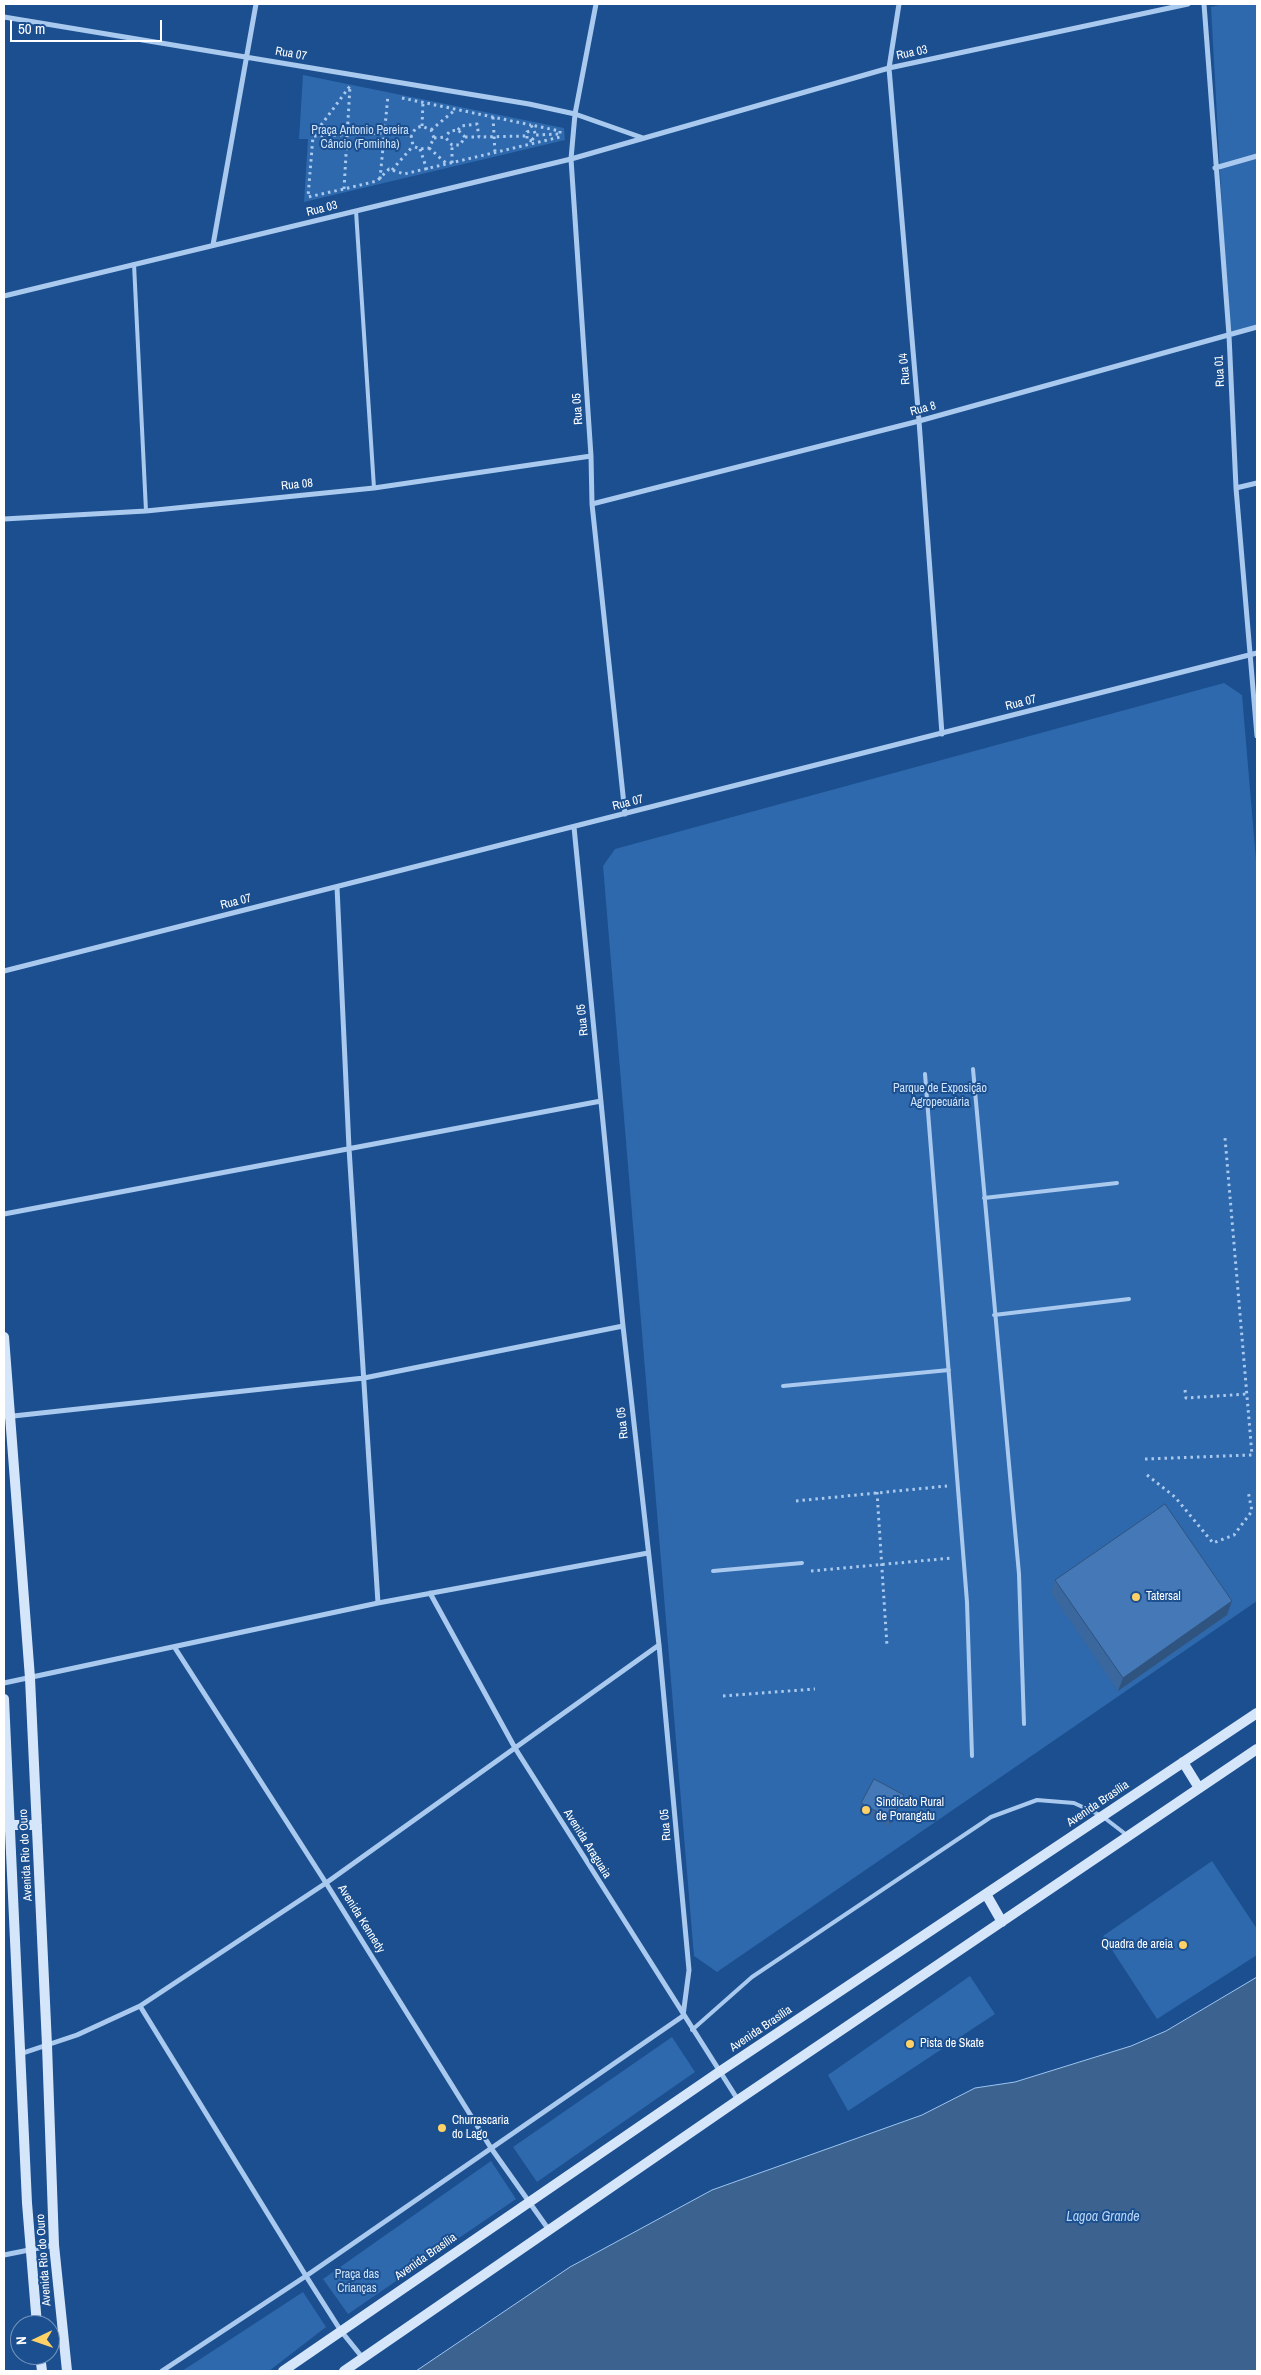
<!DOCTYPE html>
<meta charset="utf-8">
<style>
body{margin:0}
#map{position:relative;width:1261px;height:2375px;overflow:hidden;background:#1b4f8f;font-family:"Archivo Narrow",sans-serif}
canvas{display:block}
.frame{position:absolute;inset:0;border:5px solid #fff;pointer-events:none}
.north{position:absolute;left:10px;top:2315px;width:50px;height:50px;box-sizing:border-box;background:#1b4f8f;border:1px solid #7695bc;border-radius:50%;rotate:267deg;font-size:14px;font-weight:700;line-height:20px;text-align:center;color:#fff}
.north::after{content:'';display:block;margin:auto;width:18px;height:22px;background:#ffd166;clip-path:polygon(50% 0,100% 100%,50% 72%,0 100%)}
.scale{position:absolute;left:10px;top:20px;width:152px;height:22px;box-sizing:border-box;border:2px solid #fff;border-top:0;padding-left:6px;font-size:15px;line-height:18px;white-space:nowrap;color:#fff;-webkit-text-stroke:4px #1b4f8f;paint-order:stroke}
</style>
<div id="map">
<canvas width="1261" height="2375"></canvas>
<div class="frame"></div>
<div class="north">N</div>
<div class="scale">50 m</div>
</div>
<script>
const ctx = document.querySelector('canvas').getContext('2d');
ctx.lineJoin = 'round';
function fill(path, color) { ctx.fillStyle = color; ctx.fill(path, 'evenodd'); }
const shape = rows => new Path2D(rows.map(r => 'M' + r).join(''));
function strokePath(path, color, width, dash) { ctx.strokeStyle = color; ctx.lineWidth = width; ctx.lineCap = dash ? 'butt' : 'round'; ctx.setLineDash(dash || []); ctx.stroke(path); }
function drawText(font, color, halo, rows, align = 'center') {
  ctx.font = font + ' "Archivo Narrow",sans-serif'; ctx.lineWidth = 4; ctx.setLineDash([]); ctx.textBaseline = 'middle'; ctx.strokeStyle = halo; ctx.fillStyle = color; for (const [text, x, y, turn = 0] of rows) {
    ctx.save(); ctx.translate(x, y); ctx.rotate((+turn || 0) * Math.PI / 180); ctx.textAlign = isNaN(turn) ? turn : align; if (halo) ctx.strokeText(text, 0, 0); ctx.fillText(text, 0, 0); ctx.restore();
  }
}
fill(shape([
 [1223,4,1257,4,1257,328,1229,335,1211,7],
 [303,75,564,128,565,140,304,202,308,139,299,139],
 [1224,683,1242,695,1257,872,1257,1601,717,1972,694,1956,603,866,615,849],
 [1212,1861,1257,1929,1257,1955,1157,2019,1103,1936],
 [970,1976,995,2014,848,2111,828,2075],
 [672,2037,695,2072,537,2182,513,2147],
 [491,2161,516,2199,348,2314,323,2279],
 [303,2292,326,2327,269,2371,182,2371]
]), '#2e69ad');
const water = shape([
 [1257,1977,1257,2371,416,2371,570,2267,712,2190,922,2115,975,2088,1015,2082,1131,2046,1166,2031,1257,1977]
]);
fill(water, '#3c6290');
strokePath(water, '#9cc4f0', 1);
strokePath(shape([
 [402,98,531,125],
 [493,117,495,153],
 [422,126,423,102],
 [431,130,455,110],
 [458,130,461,126,477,124,479,137,527,136],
 [314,136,384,133,411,135,413,146,420,149,429,148,434,138,431,130,422,126,416,128,411,135],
 [465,137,479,137],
 [434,138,445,137,452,145,460,145,465,137,458,130,450,131,445,137],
 [532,140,536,135,560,134],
 [532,141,527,140,527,132,533,130],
 [429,148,447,164],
 [420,149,427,170],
 [452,163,452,145],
 [392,170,413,146],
 [380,179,388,95],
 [344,189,350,86,313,136,308,197,344,189,377,181,389,169,404,174,560,137,560,131,531,125,536,135],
 [1185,1390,1186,1398,1247,1394],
 [1145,1459,1252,1455,1225,1138],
 [1147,1475,1175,1497,1213,1543,1234,1535,1252,1511,1248,1491],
 [877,1492,887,1646],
 [796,1501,947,1486],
 [811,1571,952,1558],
 [723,1696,815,1689]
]), '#a9c9ee', 3, [2.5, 4]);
strokePath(shape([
 [356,211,374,488],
 [134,264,146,511],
 [973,1069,1019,1574,1024,1724],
 [925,1074,967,1602,972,1756],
 [984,1198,1117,1183],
 [994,1315,1129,1299],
 [783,1386,949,1370],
 [713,1571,802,1563],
 [692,2030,752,1977,991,1817,1037,1800,1074,1803,1102,1816,1128,1836]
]), '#a9c9ee', 4);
strokePath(shape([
 [596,4,575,114,571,159,591,456,592,504,625,814],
 [899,4,889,68,919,421,942,734],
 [1204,4,1229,335,1236,488,1257,736],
 [4,17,529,104,575,114,643,138],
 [1215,168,1257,156],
 [213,245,256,4],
 [4,296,571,159,889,68,1188,4],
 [1236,488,1257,483],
 [592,504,919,421,1257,327],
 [4,519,146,511,374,488,591,456],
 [337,887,349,1148,378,1603],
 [4,971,1257,653],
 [4,1214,601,1101],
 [4,1417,364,1378,623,1326],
 [430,1593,515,1748,738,2100],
 [175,1648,326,1883,491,2148,549,2230],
 [4,1683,378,1603,648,1553],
 [140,2006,306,2276,341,2331,362,2357],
 [20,2054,77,2035,140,2006,326,1883,659,1645],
 [4,2255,54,2245],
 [162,2371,306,2276,683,2016,689,1970,659,1645,623,1326,574,827]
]), '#a9c9ee', 5);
strokePath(shape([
 [4,1337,30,1678,47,2045,54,2245,67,2371],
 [4,1699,27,2203,37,2325],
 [1183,1762,1199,1788],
 [9,1825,37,1825],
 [986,1894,1002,1922],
 [40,2355,42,2371],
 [283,2371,719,2072,1257,1713],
 [344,2371,738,2100,1257,1749]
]), '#d6e6fa', 10);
fill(shape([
 [1055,1580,1232,1601,1227,1615,1118,1691,1051,1593],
 [904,1795,901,1802,889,1826,858,1810,861,1803]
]), '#3a679d');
fill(shape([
 [1232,1601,1227,1615,1118,1691,1123,1678],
 [904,1795,901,1802,889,1826,891,1819]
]), '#305480');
const building = shape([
 [1165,1504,1232,1601,1123,1678,1055,1580,1165,1504],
 [874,1779,904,1795,891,1819,861,1803,874,1779]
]);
fill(building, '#4478b7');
strokePath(building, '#305480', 1);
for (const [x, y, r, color] of [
 [1136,1597,5,"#ffd166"],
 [866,1810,5,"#ffd166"],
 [1183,1945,5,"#ffd166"],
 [910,2044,5,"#ffd166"],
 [442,2128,5,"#ffd166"]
]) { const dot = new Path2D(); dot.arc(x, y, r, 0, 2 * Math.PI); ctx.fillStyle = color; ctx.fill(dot); strokePath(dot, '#1b4f8f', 2); }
drawText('12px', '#fff', '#1b4f8f', [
 ["Rua 03",912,53,-12],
 ["Rua 07",291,54,10],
 ["Rua 03",322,209,-14],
 ["Rua 04",905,369,-95],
 ["Rua 01",1220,371,-93],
 ["Rua 05",578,409,-94],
 ["Rua 8",923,409,-15],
 ["Rua 08",297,485,-6],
 ["Rua 07",1021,703,-14],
 ["Rua 07",628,803,-14],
 ["Rua 07",236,902,-14],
 ["Rua 05",583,1020,-96],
 ["Rua 05",623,1423,-96],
 ["Avenida Brasília",1098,1804,-34],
 ["Rua 05",666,1825,-95],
 ["Avenida Araguaia",587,1844,58],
 ["Avenida Rio do Ouro",26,1855,-93],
 ["Avenida Kennedy",361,1919,58],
 ["Avenida Brasília",761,2029,-34],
 ["Avenida Brasília",426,2257,-35],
 ["Avenida Rio do Ouro",44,2260,-94]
]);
drawText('12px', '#cfe3fa', '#1b4f8f', [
 ["Praça Antonio Pereira",360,131],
 ["Câncio (Fominha)",360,145],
 ["Parque de Exposição",940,1089],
 ["Agropecuária",940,1103],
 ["Praça das",357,2275],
 ["Crianças",357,2289]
]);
drawText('12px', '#fff', '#1b4f8f', [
 ["Tatersal",1146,1597],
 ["Sindicato Rural",876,1803],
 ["de Porangatu",876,1817],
 ["Quadra de areia",1173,1945,"right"],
 ["Pista de Skate",920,2044],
 ["Churrascaria",452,2121],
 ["do Lago",452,2135]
], 'left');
drawText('italic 14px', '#b5d3f5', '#1b4f8f', [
 ["Lagoa Grande",1103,2217]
]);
</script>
